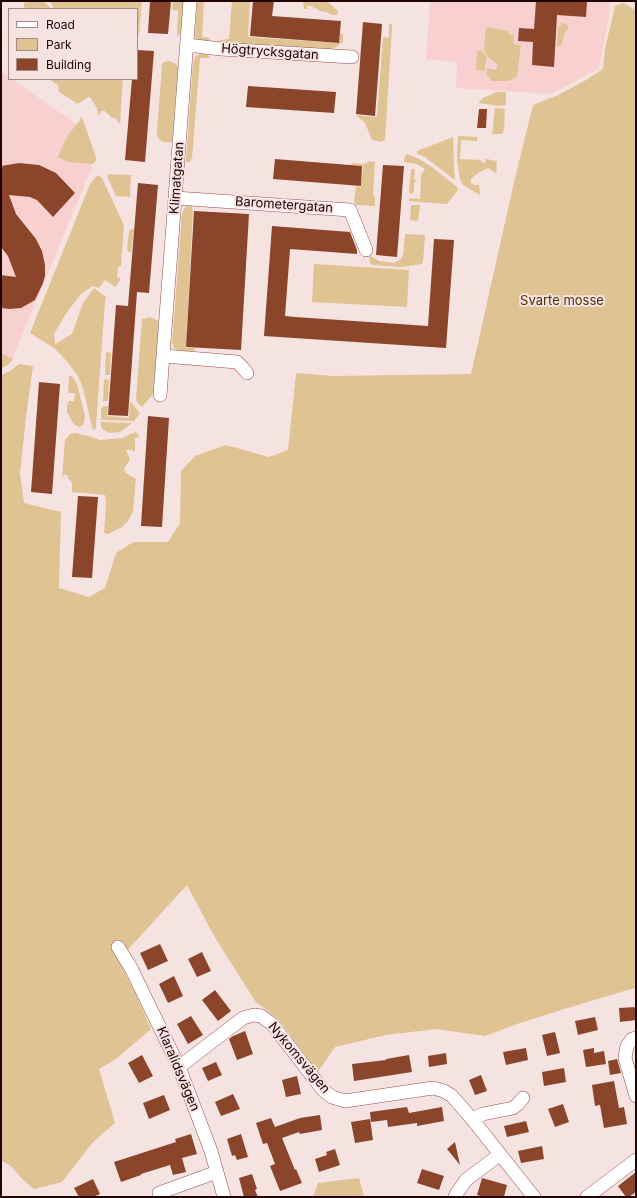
<!DOCTYPE html>
<meta charset="utf-8">
<style>
body{margin:0}
#map{position:relative;width:637px;height:1198px;overflow:hidden;background:#f5e3e2;font-family:Inter,sans-serif}
canvas{display:block}
.frame{position:absolute;inset:0;border:2px solid #210406;pointer-events:none}
.legend{position:absolute;left:8px;top:8px;width:130px;height:72px;box-sizing:border-box;background:#f5e3e2;border:1px solid #a08a8a;margin:0;padding:5px 7px;list-style:none;font-size:12px;color:#210406}
.legend li{display:flex;align-items:center;gap:8px;height:20px}
.legend b{width:20px;border:1px solid #a08a8a}
</style>
<div id="map">
<canvas width="637" height="1198"></canvas>
<div class="frame"></div>
<ul class="legend">
<li><b style="height:5px;background:#fff"></b>Road</li>
<li><b style="height:11px;background:#e0c393"></b>Park</li>
<li><b style="height:11px;background:#8b452b"></b>Building</li>
</ul>
</div>
<script>
const ctx = document.querySelector('canvas').getContext('2d');
ctx.lineJoin = 'round';
function fill(path, color) { ctx.fillStyle = color; ctx.fill(path, 'evenodd'); }
const shape = rows => new Path2D(rows.map(r => 'M' + r).join(''));
function strokePath(path, color, width, dash) { ctx.strokeStyle = color; ctx.lineWidth = width; ctx.lineCap = dash ? 'butt' : 'round'; ctx.setLineDash(dash || []); ctx.stroke(path); }
function drawText(font, color, halo, rows, align = 'center') {
  ctx.font = font + ' Inter,sans-serif'; ctx.lineWidth = 4; ctx.setLineDash([]); ctx.textBaseline = 'middle'; ctx.strokeStyle = halo; ctx.fillStyle = color; for (const [text, x, y, turn = 0] of rows) {
    ctx.save(); ctx.translate(x, y); ctx.rotate((+turn || 0) * Math.PI / 180); ctx.textAlign = isNaN(turn) ? turn : align; if (halo) ctx.strokeText(text, 0, 0); ctx.fillText(text, 0, 0); ctx.restore();
  }
}
fill(shape([
 [430,1,610,1,609,16,599,69,551,94,456,88,457,62,426,59],
 [2,72,9,77,9,79,12,79,78,125,92,167,15,352,10,363,1,367]
]), '#f8d0cf');
fill(shape([
 [30,1,43,1,50,7,50,9,24,9,24,3],
 [50,1,142,1,139,34,137,36,137,9,54,9],
 [173,1,184,1,181,32,177,37,178,10,172,10],
 [197,1,204,1,202,37,210,38,209,42,201,43,195,38],
 [232,1,250,1,248,37,339,43,340,33,343,34,343,42,327,53,220,42,220,40,229,39],
 [303,1,324,2,326,1,329,3,337,10,338,13,337,15,332,15,326,12,320,11,315,8,314,9,312,6,307,6,307,9,304,9],
 [623,3,636,10,636,988,624,991,558,1011,520,1023,485,1036,436,1029,386,1035,335,1047,318,1072,278,1019,255,1001,214,936,187,885,124,954,124,971,138,999,151,1029,116,1059,99,1069,115,1123,93,1142,62,1182,34,1189,22,1179,12,1167,1,1160,1,375,10,371,19,364,33,366,26,417,20,474,24,503,61,512,59,588,89,597,105,588,116,553,133,542,168,542,180,523,181,471,195,456,226,445,269,457,288,450,296,373,333,376,471,374,515,178,533,105,558,95,586,80,603,69,605,49,615,6],
 [561,23,564,23,568,26,568,29,565,32,561,46,557,47,558,27,560,27],
 [389,24,392,24,392,29,385,139,383,141,380,142,372,140,365,123,356,115,377,117,383,37,389,38],
 [488,27,508,31,509,34,514,35,513,44,521,45,517,76,512,80,507,81,492,81,490,80,490,77,487,77,487,68,495,70,497,68,497,64,495,62,489,58,484,51,486,28],
 [477,51,482,51,487,58,485,64,485,71,476,70],
 [200,54,205,54,208,55,210,58,200,58,192,158,190,162,186,162,193,63,196,56],
 [169,61,176,64,178,67,172,142,164,142,160,140,157,136,157,131,162,64,164,62],
 [49,79,96,79,102,80,105,79,123,79,120,123,119,123,116,119,111,117,105,111,102,111,98,116,97,108,90,97,88,97,78,104,59,92,58,85],
 [496,92,506,92,506,105,498,106,479,103,479,102,483,98],
 [495,108,505,109,504,130,502,134,492,134],
 [82,117,96,157,96,161,93,164,69,162,58,157,67,137],
 [458,136,477,137,477,141,461,140,460,159,481,160,482,162,485,163,486,159,497,161,496,168,497,171,495,173,488,168,478,173,471,179,471,183,474,185,479,185,480,195,463,185,460,180,457,160],
 [453,137,454,166,455,180,425,157,417,154,417,151],
 [407,154,419,159,432,167,457,187,458,190,447,204,409,201,409,198,420,199,421,175,425,169,417,164,404,162,405,156],
 [368,161,375,162,373,195,375,197,375,206,358,205,356,205,354,202,356,186,361,187,363,166,350,164,353,163,364,164,367,163],
 [411,169,414,169,415,170,414,178,416,181,414,183,414,192,412,194,409,193],
 [108,174,131,175,130,197,116,196,107,176],
 [98,175,102,178,124,225,121,266,118,267,117,277,120,278,120,280,115,287,105,280,99,288,93,286,82,293,67,312,54,334,55,344,72,334,83,303,94,288,106,297,105,302,96,426,96,428,93,430,91,423,83,388,78,376,65,359,54,348,30,333,90,184,93,180],
 [192,204,192,209,193,211,186,348,196,348,192,352,178,351,174,348,172,343,182,213,186,206],
 [411,205,420,205,418,221,410,220],
 [132,229,134,229,131,253,129,252,127,249,129,231],
 [405,234,424,235,425,237,423,262,422,264,401,267,373,265,370,263,369,255,379,261,394,263,401,259,403,255],
 [314,264,409,270,407,307,312,302],
 [150,317,158,321,159,327,153,394,142,407,137,402,136,399,142,319],
 [106,352,111,353,110,375,105,375],
 [1,353,8,357,13,358,13,359,9,364,1,369],
 [69,376,72,376,77,384,85,416,84,422,83,425,79,427,75,425,73,423,67,412,67,405,69,401,74,401,75,393,68,393],
 [104,379,109,380,108,401,103,401],
 [130,401,140,413,134,421,101,420,101,408,104,406,108,406,107,416,129,418],
 [101,422,104,422,132,423,120,432,111,433,107,432,103,430,101,426],
 [135,432,138,434,139,437,135,438,135,452,132,450,126,450,130,459,124,469,126,473,136,479,133,511,128,521,122,527,108,534,106,534,104,532,106,503,105,495,72,492,72,484,71,481,69,480,67,475,64,475,62,479,65,440,70,434,75,433,89,436,100,440,122,438],
 [359,1178,364,1197,313,1197,318,1183]
]), '#e0c393');
fill(shape([
 [150,1,171,1,168,34,148,33],
 [253,1,274,1,272,16,341,21,339,43,250,36],
 [536,1,587,1,586,17,557,15,554,67,532,65,533,42,518,41,519,28,534,29],
 [363,22,382,24,375,116,356,114],
 [137,50,154,51,145,162,125,160,132,79,137,79],
 [248,86,336,92,334,113,246,107],
 [479,109,487,109,486,128,477,128],
 [275,159,362,166,361,186,273,179],
 [19,163,39,165,56,173,75,193,53,217,37,200,30,197,9,195,16,214,36,239,42,251,45,265,45,276,43,283,35,300,21,308,10,309,1,308,1,275,16,277,8,256,1,247,1,166],
 [383,165,404,166,397,257,376,255],
 [138,183,158,185,149,293,137,292,128,416,108,415,116,305,128,306],
 [194,211,249,214,241,350,186,347],
 [272,226,350,232,357,250,357,254,290,249,285,316,295,317,428,326,434,239,454,240,446,348,264,336],
 [39,382,60,384,52,494,31,492],
 [148,416,169,418,162,527,141,526],
 [78,496,98,497,92,578,72,577],
 [160,944,168,961,148,970,140,953],
 [202,952,211,971,197,977,188,959],
 [174,976,183,996,168,1003,159,984],
 [215,990,231,1011,218,1021,202,1000],
 [636,1007,636,1020,620,1022,619,1008],
 [191,1016,203,1035,188,1044,177,1024],
 [595,1017,598,1030,578,1035,575,1021],
 [245,1031,253,1054,237,1060,229,1039,233,1036],
 [555,1032,560,1053,547,1056,542,1035],
 [526,1048,528,1060,506,1065,503,1052],
 [594,1048,594,1053,604,1051,606,1064,586,1067,583,1050],
 [446,1053,447,1064,429,1067,428,1056],
 [142,1055,153,1076,139,1083,128,1063],
 [409,1055,412,1072,354,1081,352,1064,386,1060,386,1059],
 [617,1059,621,1073,610,1075,608,1061],
 [216,1062,222,1075,208,1081,202,1068],
 [564,1068,566,1082,544,1086,542,1072],
 [481,1075,487,1091,475,1095,469,1080],
 [297,1076,301,1094,286,1097,282,1080],
 [614,1081,619,1108,624,1107,627,1124,604,1128,600,1105,595,1106,592,1085],
 [233,1094,240,1109,221,1116,215,1102],
 [164,1095,170,1110,149,1119,143,1103],
 [563,1104,569,1122,555,1127,548,1109],
 [407,1107,409,1113,442,1107,444,1121,417,1126,417,1123,388,1127,387,1120,371,1122,370,1112],
 [320,1115,322,1130,300,1134,299,1132,282,1138,295,1170,296,1169,302,1183,280,1191,270,1166,275,1164,267,1143,263,1144,256,1123,271,1118,275,1127,300,1118],
 [370,1119,373,1140,355,1143,351,1122],
 [526,1121,529,1132,507,1137,504,1126],
 [191,1134,197,1154,182,1158,186,1172,173,1175,170,1165,141,1174,141,1175,121,1182,114,1162,176,1142,175,1139],
 [241,1134,248,1157,237,1160,235,1155,232,1156,227,1139],
 [455,1142,460,1165,447,1149],
 [542,1146,544,1159,521,1163,518,1151],
 [335,1149,340,1165,319,1172,315,1159,327,1155,326,1152],
 [422,1169,444,1176,439,1190,417,1183],
 [636,1172,636,1192,629,1197,626,1197,618,1186],
 [252,1174,257,1189,255,1190,258,1197,244,1197,239,1178],
 [482,1178,507,1185,504,1197,483,1197,477,1195],
 [93,1179,100,1194,93,1197,79,1197,74,1188]
]), '#8b452b');
const minor = shape([
 [187,45,221,49,352,57],
 [175,198,350,210,366,250],
 [164,356,237,362,243,368,247,373],
 [160,395,190,1],
 [118,947,131,968,179,1067,211,1151,224,1197],
 [636,1038,632,1039,627,1046,625,1058,636,1096],
 [179,1067,243,1018,254,1015,261,1016,272,1024,323,1090,332,1097,345,1101,433,1088,444,1091,452,1096,472,1119,534,1197],
 [472,1119,483,1114,513,1108,518,1104,523,1098],
 [159,1193,217,1172],
 [455,1197,457,1193,466,1180,499,1155],
 [587,1197,636,1160]
]);
strokePath(minor, '#984b4c', 14);
strokePath(minor, '#fff', 13);
drawText('13px', '#210406', '#f5e3e2', [
 ["Högtrycksgatan",270,52,4],
 ["Klimatgatan",177,178,-86],
 ["Barometergatan",284,205,4],
 ["Nykomsvägen",299,1058,50],
 ["Klaralidsvägen",178,1069,67]
]);
drawText('13px', '#4b3300', '#f5e3e2', [
 ["Svarte mosse",562,301]
]);
</script>
